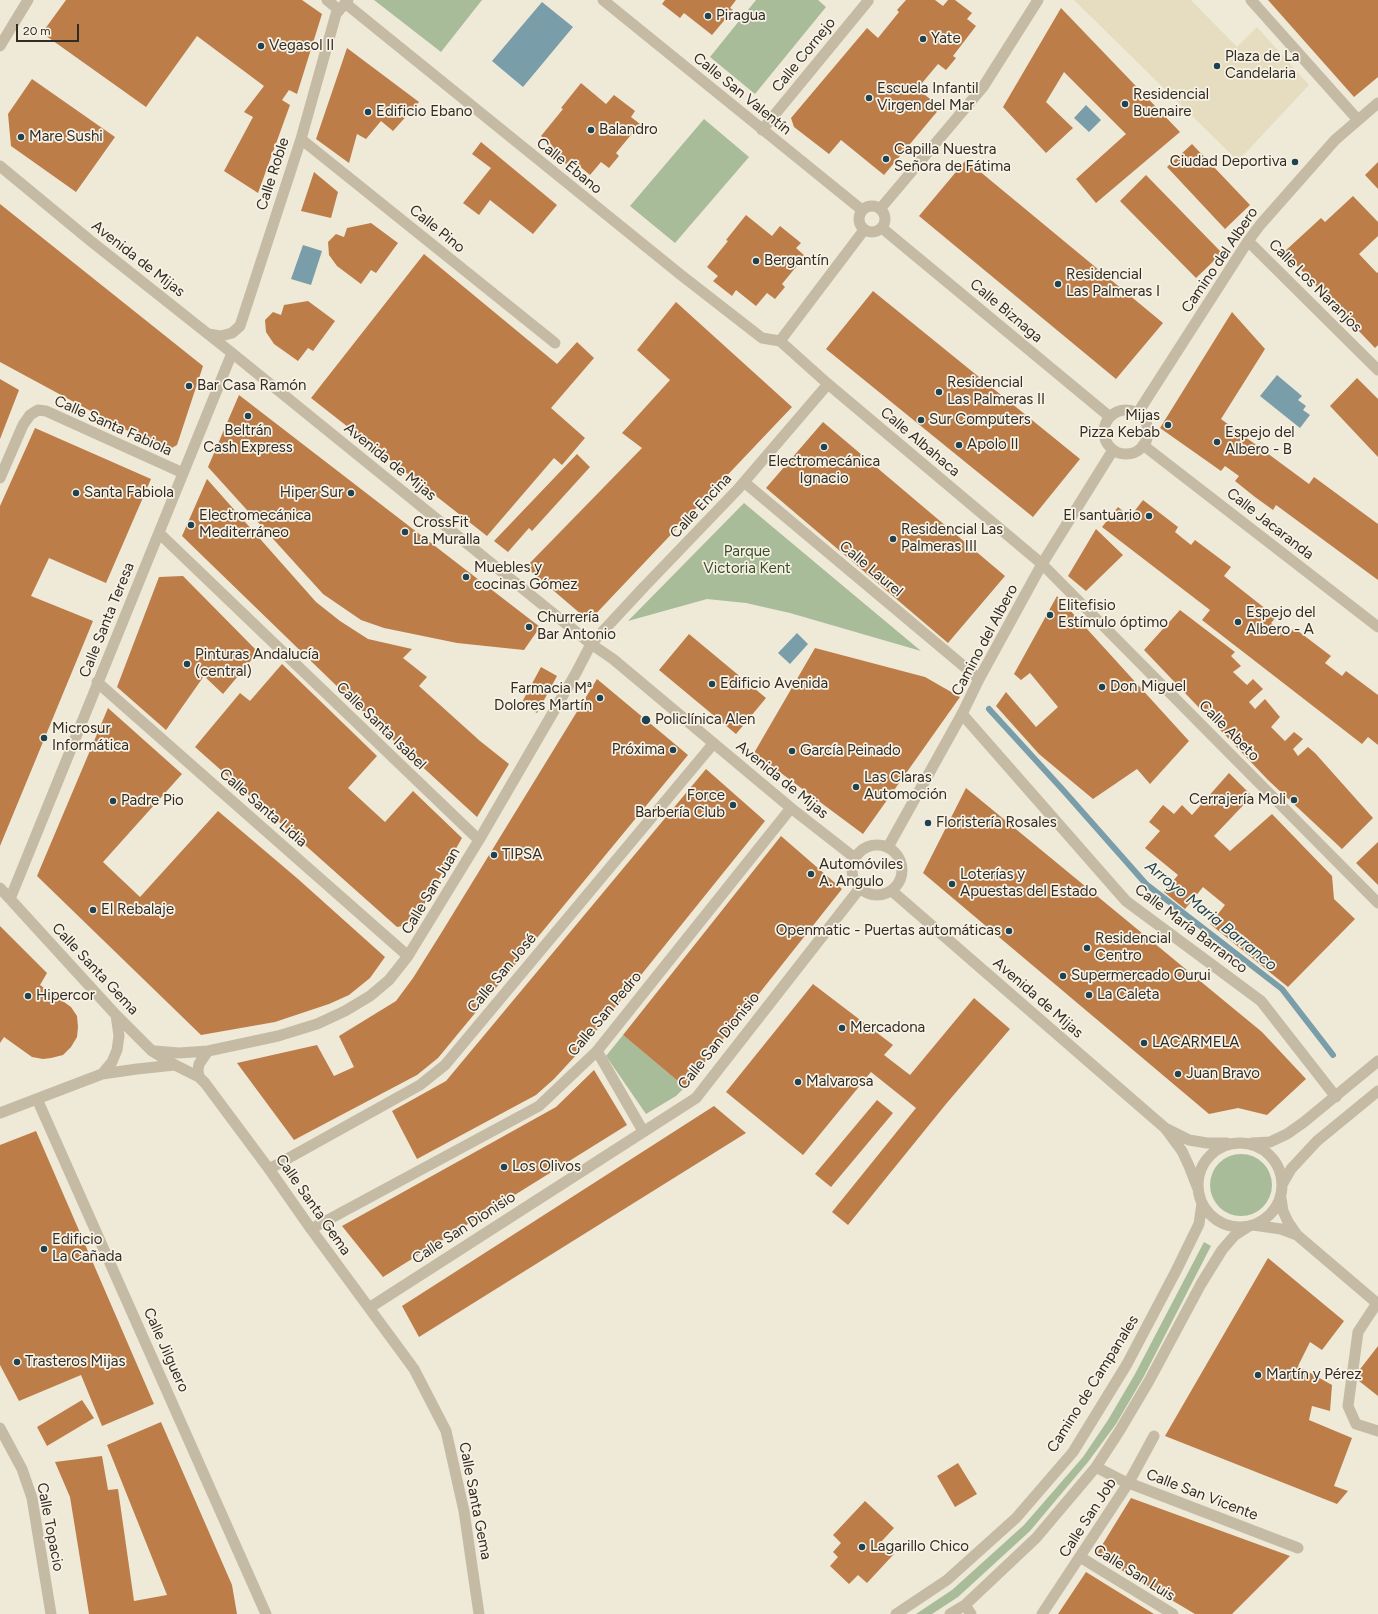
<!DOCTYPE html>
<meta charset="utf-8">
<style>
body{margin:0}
#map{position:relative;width:1378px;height:1614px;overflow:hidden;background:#efe9d8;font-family:Figtree,sans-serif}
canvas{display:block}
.scale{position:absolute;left:16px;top:24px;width:63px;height:18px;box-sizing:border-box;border:2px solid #322c26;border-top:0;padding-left:5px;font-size:12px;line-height:14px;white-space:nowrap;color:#322c26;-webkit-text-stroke:3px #f7f2e4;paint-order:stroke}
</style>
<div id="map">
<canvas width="1378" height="1614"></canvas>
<div class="scale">20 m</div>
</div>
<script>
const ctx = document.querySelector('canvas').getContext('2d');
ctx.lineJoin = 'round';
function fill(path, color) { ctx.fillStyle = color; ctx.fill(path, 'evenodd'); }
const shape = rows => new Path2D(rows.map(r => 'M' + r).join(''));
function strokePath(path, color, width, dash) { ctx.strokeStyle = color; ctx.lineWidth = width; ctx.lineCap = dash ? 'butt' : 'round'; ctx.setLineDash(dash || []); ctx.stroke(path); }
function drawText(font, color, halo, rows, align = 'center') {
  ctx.font = font + ' Figtree,sans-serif'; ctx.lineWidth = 3.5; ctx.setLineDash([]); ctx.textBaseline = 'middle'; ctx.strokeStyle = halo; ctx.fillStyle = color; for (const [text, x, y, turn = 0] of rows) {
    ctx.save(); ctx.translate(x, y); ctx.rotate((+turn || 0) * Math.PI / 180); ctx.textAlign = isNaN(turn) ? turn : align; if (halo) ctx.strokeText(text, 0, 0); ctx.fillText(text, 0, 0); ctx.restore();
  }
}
fill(shape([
 [374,0,482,0,441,52],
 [756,0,818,0,826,7,755,94,710,57],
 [704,119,749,157,675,243,630,206],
 [744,503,836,580,921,651,790,613,746,603,707,599,628,621],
 [623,1035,685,1087,676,1096,646,1114,606,1056],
 '1210 1185a31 31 0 1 1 62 0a31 31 0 1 1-62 0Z',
 [1204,1242,1211,1246,1143,1378,1116,1424,1088,1462,1030,1531,958,1597,932,1614,916,1614,952,1590,1024,1525,1083,1457,1108,1420,1135,1374]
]), '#a9bc99');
fill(shape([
 [1074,0,1191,0,1237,47,1257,27,1309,85,1238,161]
]), '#e6ddc0');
fill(shape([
 [542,2,573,27,523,87,492,61],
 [1086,105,1101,120,1089,132,1074,118],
 [303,245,322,251,311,285,291,279],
 [1277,375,1302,396,1298,400,1306,406,1303,410,1310,415,1300,428,1260,396],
 [797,633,808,644,790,664,778,653]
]), '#799da9');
strokePath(shape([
 [989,709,1063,790,1146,884,1282,989,1333,1055]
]), '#799da9', 6);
fill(shape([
 [66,0,302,0,322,14,297,94,289,90,282,100,290,105,258,193,224,171,253,117,244,112,264,86,197,36,146,107,42,33],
 [665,0,736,0,730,8,733,10,712,35,684,13,680,18,662,4],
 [906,0,935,0,943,6,948,0,955,0,972,13,967,19,976,26,953,56,956,58,946,70,938,64,917,89,941,107,884,175,841,140,829,154,794,127,791,118,867,28,878,38,899,12,897,10],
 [1268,0,1378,0,1378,77,1354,97],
 [1061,8,1180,132,1096,203,1076,179,1126,134,1064,72,1046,102,1073,128,1046,153,1003,107],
 [347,48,419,102,393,131,381,121,366,139,357,134,349,163,316,139],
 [32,79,115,137,76,192,11,146,8,114],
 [581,83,606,104,614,95,635,111,631,117,640,124,616,153,619,156,609,168,601,162,590,175,571,159,566,164,548,150,552,145,541,136,563,109,561,108],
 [481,142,557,205,533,234,490,200,479,215,463,203,491,168,472,154],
 [1192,144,1250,205,1225,229,1167,167],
 [966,160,1163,323,1116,379,919,216],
 [1378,162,1378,189,1365,175],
 [314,172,338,192,331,218,301,211],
 [1146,175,1222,253,1196,278,1120,201],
 [1353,196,1378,222,1378,236,1359,254,1377,273,1378,272,1378,345,1375,348,1284,252,1321,218,1325,222],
 [0,204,203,366,177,445,168,450,124,429,0,362],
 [746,215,772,236,780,226,801,243,796,248,805,256,782,284,785,287,775,299,767,293,756,306,736,290,732,296,713,281,718,276,707,267,728,241,726,240],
 [371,223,398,243,376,273,371,270,361,284,337,266,329,255,328,242,336,234,344,237,347,228],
 [424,254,557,364,577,342,594,358,551,408,585,438,562,465,554,458,487,536,311,398],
 [873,291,1080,459,1033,517,826,349],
 [308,301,335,321,313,351,308,348,298,361,274,344,266,332,265,320,273,312,281,315,284,305],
 [676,302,792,407,589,621,526,567,642,448,622,433,670,380,637,350],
 [1232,312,1265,349,1221,419,1309,484,1314,477,1378,524,1378,580,1276,505,1273,510,1255,497,1235,481,1239,476,1225,466,1221,471,1160,428],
 [1357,378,1378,399,1378,457,1330,406],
 [0,379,19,390,0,439],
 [239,395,540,627,524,650,457,643,384,628,361,620,323,594,208,467],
 [823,422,1005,576,948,643,766,488],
 [35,428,151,479,106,583,49,558,31,596,93,621,0,846,0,506],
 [577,454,590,467,532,531,529,528,508,552,494,541],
 [207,479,316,602,340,621,368,639,412,649,403,658,427,677,419,686,480,741,509,764,477,817,379,727,182,536],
 [1143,500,1178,527,1175,532,1191,545,1195,540,1231,567,1224,576,1276,617,1271,623,1288,636,1294,628,1331,656,1325,663,1342,676,1346,671,1378,695,1378,745,1368,737,1362,744,1202,620,1210,610,1102,527,1118,507,1130,517],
 [1096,529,1123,555,1086,591,1068,576],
 [183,576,258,652,223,694,204,676,166,730,117,687,159,577],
 [1057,596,1189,741,1150,784,1137,769,1093,799,1039,754,996,706,1006,692,1036,727,1058,707,1030,673,1021,680,1014,674],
 [1180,610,1235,652,1231,656,1241,666,1233,672,1247,685,1253,679,1263,689,1249,702,1255,709,1265,699,1280,717,1271,727,1285,741,1294,732,1303,739,1293,749,1298,756,1308,747,1315,753,1373,818,1342,849,1268,780,1144,650],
 [689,634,766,698,736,734,659,670],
 [815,648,925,677,960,697,863,834,754,753],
 [282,664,377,756,348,788,385,822,413,791,462,838,413,924,397,927,195,747,240,693,250,701],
 [541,667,557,676,537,713,521,704],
 [597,679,688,755,438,1058,417,1075,294,1140,237,1063,317,1045,334,1076,354,1067,339,1036,396,1001,413,978,440,935],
 [108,708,182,774,103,862,140,897,218,811,298,879,385,957,370,978,349,995,329,1004,275,1022,201,1035,37,876],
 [706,769,765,821,579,1052,554,1079,536,1095,417,1159,392,1111,446,1081],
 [1229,773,1252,796,1214,836,1230,851,1272,814,1332,876,1334,899,1355,919,1288,987,1210,924,1225,905,1203,887,1185,909,1164,892,1178,875,1145,848,1160,831,1149,822,1163,805,1174,814,1182,805,1192,815],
 [966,788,1262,1032,1306,1079,1267,1115,1238,1108,1209,1114,923,873],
 [781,836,842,889,685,1087,623,1035],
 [1378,842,1378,885,1356,863],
 [0,926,47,973,40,985,71,1007,77,1016,78,1027,77,1037,71,1047,63,1055,51,1058,43,1059,32,1057,4,1037,0,1043],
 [813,984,893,1045,884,1055,910,1075,974,998,1010,1029,946,1104,848,1225,832,1212,916,1108,871,1072,803,1155,726,1092],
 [594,1070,627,1125,383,1277,342,1226,556,1107],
 [877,1100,893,1113,831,1187,815,1174],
 [714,1106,746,1133,419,1337,402,1306],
 [36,1131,154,1404,102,1426,81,1375,19,1401,0,1365,0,1145],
 [1268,1258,1344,1321,1322,1350,1310,1342,1298,1366,1332,1385,1330,1411,1312,1406,1309,1420,1352,1438,1334,1486,1348,1491,1337,1504,1165,1436],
 [1378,1346,1378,1396,1354,1377],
 [82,1400,94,1418,47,1446,37,1427],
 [161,1422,232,1585,237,1614,89,1614,70,1497,55,1462,102,1456,108,1490,118,1489,134,1601,167,1595,107,1445],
 [958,1463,977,1494,955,1507,937,1476],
 [1131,1498,1290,1556,1232,1614,1195,1614,1096,1555],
 [865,1501,894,1528,881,1542,894,1554,867,1583,858,1575,849,1584,830,1566,838,1557,833,1552,841,1543,833,1535],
 [1086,1572,1154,1614,1058,1614]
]), '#bd7d48');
strokePath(shape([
 [327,0,339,10],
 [744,482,979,679],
 [643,588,738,489,828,384],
 [962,714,1126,901,1261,1001,1336,1097]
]), '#c5bba5', 11);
strokePath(shape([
 [603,0,862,210],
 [1251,0,1358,120],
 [345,3,681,275,762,338,780,341],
 [0,46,28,0],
 [762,130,868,1,867,0],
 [301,139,555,343],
 [0,166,92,242,232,353,591,644,613,659,791,808,855,858],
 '859 219a13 13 0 1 1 26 0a13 13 0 1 1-26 0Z',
 [880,209,983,87,1038,0],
 [882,228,1110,417],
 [1248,241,1378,370],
 [208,334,221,336,232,333,240,326,301,139,336,14,348,0],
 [780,341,828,384,1042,564,1378,903],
 [780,341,864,230],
 '1104 432a22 22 0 1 1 44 0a22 22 0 1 1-44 0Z',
 [1137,414,1248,241,1260,225,1335,140,1378,103],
 [1143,445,1378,627],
 [0,478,23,425,30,415,38,410,46,411,183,473],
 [159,533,479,840],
 [97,682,408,956],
 '852 870a25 25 0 1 1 50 0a25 25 0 1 1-50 0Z',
 [888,847,962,714,979,679,1042,564,1113,450],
 [0,888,116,1015,152,1051,175,1065,199,1077,205,1083,269,1169,311,1229,414,1369,446,1431,464,1511,479,1614],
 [892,891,1165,1128,1182,1151,1189,1166,1198,1189],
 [10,899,232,353],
 [155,1051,179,1053,208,1051,278,1036,317,1024,345,1011,370,996,389,980,408,956,479,840,576,673,591,644,643,588],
 [597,1051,643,1131],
 [102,1074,112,1062,117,1050,119,1036,116,1015],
 [199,1077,198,1070,199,1064,208,1051],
 [37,1099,266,1614],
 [0,1113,102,1074,137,1069,175,1065],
 [1167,1129,1189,1140,1207,1143,1227,1143],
 '1198 1185a42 42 0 1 1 84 0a42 42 0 1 1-84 0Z',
 [1252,1143,1270,1142,1287,1134,1304,1122,1378,1061],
 [269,1169,420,1085,445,1065,713,744],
 [1283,1183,1291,1169,1317,1141,1378,1091],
 [1281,1198,1283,1211,1288,1222,1297,1235,1378,1304],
 [1253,1225,1281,1229,1297,1235],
 [311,1229,539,1106,597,1051,791,808],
 [1377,1303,1358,1332,1348,1406,1356,1424,1378,1431],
 [369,1308,696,1098,860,888],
 [0,1428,22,1469,32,1498,51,1614],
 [1096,1467,1121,1480,1298,1548],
 [1080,1557,1173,1614],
 [965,1605,971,1614],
 [896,1614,947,1580,1016,1518,1073,1452,1127,1364,1176,1271,1199,1224,1202,1203],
 [950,1614,965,1605,1036,1538,1096,1467,1120,1430,1149,1381,1201,1284,1222,1250,1235,1235,1249,1226],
 [1042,1614,1129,1482,1154,1436]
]), '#c5bba5', 11);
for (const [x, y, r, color] of [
 [708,16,4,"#1f4250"],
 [923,39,4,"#1f4250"],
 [261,46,4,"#1f4250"],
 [1217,66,4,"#1f4250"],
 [869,98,4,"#1f4250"],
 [1125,104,4,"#1f4250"],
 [368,112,4,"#1f4250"],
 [591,130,4,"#1f4250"],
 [21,137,4,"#1f4250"],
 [886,159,4,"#1f4250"],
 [1295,162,4,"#1f4250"],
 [756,261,4,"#1f4250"],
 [1058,284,4,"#1f4250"],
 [189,386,4,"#1f4250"],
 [939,392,4,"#1f4250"],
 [248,416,4,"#1f4250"],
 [921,420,4,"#1f4250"],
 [1168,425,4,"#1f4250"],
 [1217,442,4,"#1f4250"],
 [959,445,4,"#1f4250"],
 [824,447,4,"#1f4250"],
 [76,493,4,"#1f4250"],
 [351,493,4,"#1f4250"],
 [1149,516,4,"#1f4250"],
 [191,525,4,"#1f4250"],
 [405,532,4,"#1f4250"],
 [893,539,4,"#1f4250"],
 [466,577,4,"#1f4250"],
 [1050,615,4,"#1f4250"],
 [1238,622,4,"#1f4250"],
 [529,627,4,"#1f4250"],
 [187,664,4,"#1f4250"],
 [712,684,4,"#1f4250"],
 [1102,687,4,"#1f4250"],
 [600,698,4,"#1f4250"],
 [646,720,5,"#1f4250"],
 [44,738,4,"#1f4250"],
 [673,750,4,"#1f4250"],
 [792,751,4,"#1f4250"],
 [856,787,4,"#1f4250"],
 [1294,800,4,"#1f4250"],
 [113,801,4,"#1f4250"],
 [733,805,4,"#1f4250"],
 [928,823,4,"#1f4250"],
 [494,855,4,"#1f4250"],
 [811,874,4,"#1f4250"],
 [952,884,4,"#1f4250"],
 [93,910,4,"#1f4250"],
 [1009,931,4,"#1f4250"],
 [1087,948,4,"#1f4250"],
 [1063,976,4,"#1f4250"],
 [1089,995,4,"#1f4250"],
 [28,996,4,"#1f4250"],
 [842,1028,4,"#1f4250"],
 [1144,1043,4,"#1f4250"],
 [1178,1074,4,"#1f4250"],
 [798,1082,4,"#1f4250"],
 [504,1167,4,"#1f4250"],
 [44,1249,4,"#1f4250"],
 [17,1362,4,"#1f4250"],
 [1258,1375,4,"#1f4250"],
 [862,1547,4,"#1f4250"]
]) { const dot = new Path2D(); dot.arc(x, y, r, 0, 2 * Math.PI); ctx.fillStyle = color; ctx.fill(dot); strokePath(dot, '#f7f2e4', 1.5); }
drawText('15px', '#322c26', '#f7f2e4', [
 ["Piragua",716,16],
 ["Yate",931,39],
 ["Vegasol II",269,46],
 ["Plaza de La",1225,57],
 ["Candelaria",1225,74],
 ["Escuela Infantil",877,89],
 ["Virgen del Mar",877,106],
 ["Residencial",1133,95],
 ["Buenaire",1133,112],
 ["Edificio Ebano",376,112],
 ["Balandro",599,130],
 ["Mare Sushi",29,137],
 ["Capilla Nuestra",894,150],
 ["Señora de Fátima",894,167],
 ["Ciudad Deportiva",1287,162,"right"],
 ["Bergantín",764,261],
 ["Residencial",1066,275],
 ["Las Palmeras I",1066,292],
 ["Residencial",947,383],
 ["Las Palmeras II",947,400],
 ["Bar Casa Ramón",197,386],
 ["Mijas",1160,416,"right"],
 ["Pizza Kebab",1160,433,"right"],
 ["Sur Computers",929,420],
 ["Beltrán",248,431,"center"],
 ["Cash Express",248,448,"center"],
 ["Espejo del",1225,433],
 ["Albero - B",1225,450],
 ["Apolo II",967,445],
 ["Electromecánica",824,462,"center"],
 ["Ignacio",824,479,"center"],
 ["Santa Fabiola",84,493],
 ["Hiper Sur",343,493,"right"],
 ["Electromecánica",199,516],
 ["Mediterráneo",199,533],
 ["El santuario",1141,516,"right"],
 ["CrossFit",413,523],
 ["La Muralla",413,540],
 ["Residencial Las",901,530],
 ["Palmeras III",901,547],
 ["Muebles y",474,568],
 ["cocinas Gómez",474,585],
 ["Elitefisio",1058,606],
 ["Estímulo óptimo",1058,623],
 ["Espejo del",1246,613],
 ["Albero - A",1246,630],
 ["Churrería",537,618],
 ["Bar Antonio",537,635],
 ["Pinturas Andalucía",195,655],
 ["(central)",195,672],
 ["Edificio Avenida",720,684],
 ["Don Miguel",1110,687],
 ["Farmacia Mª",592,689,"right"],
 ["Dolores Martín",592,706,"right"],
 ["Policlínica Alen",655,720],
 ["Microsur",52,729],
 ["Informática",52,746],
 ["Próxima",665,750,"right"],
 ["García Peinado",800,751],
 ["Las Claras",864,778],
 ["Automoción",864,795],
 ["Force",725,796,"right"],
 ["Barbería Club",725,813,"right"],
 ["Cerrajería Moli",1286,800,"right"],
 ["Padre Pio",121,801],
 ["Floristería Rosales",936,823],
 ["TIPSA",502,855],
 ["Automóviles",819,865],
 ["A. Angulo",819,882],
 ["Loterías y",960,875],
 ["Apuestas del Estado",960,892],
 ["El Rebalaje",101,910],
 ["Openmatic - Puertas automáticas",1001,931,"right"],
 ["Residencial",1095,939],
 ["Centro",1095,956],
 ["Supermercado Ourui",1071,976],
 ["La Caleta",1097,995],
 ["Hipercor",36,996],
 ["Mercadona",850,1028],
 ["LACARMELA",1152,1043],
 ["Juan Bravo",1186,1074],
 ["Malvarosa",806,1082],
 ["Los Olivos",512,1167],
 ["Edificio",52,1240],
 ["La Cañada",52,1257],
 ["Trasteros Mijas",25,1362],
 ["Martín y Pérez",1266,1375],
 ["Lagarillo Chico",870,1547]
], 'left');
drawText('15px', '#322c26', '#f7f2e4', [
 ["Calle Cornejo",804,55,-51],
 ["Calle San Valentín",742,94,39],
 ["Calle Ébano",569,166,39],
 ["Calle Roble",273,174,-72],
 ["Calle Pino",437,229,39],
 ["Avenida de Mijas",138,259,38],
 ["Camino del Albero",1220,260,-56],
 ["Calle Los Naranjos",1315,286,45],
 ["Calle Biznaga",1006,311,40],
 ["Calle Santa Fabiola",113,426,24],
 ["Calle Albahaca",920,442,40],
 ["Avenida de Mijas",390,462,39],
 ["Calle Encina",701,506,-47],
 ["Calle Jacaranda",1270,524,38],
 ["Calle Laurel",871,569,40],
 ["Calle Santa Teresa",107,620,-68],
 ["Camino del Albero",985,640,-62],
 ["Calle Santa Isabel",381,726,44],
 ["Calle Abeto",1229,731,45],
 ["Avenida de Mijas",782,780,39],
 ["Calle Santa Lidia",263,808,41],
 ["Calle San Juan",431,891,-59],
 ["Calle María Barranco",1191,929,37],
 ["Calle Santa Gema",95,969,47],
 ["Calle San José",502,973,-50],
 ["Avenida de Mijas",1038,998,41],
 ["Calle San Pedro",605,1014,-50],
 ["Calle San Dionisio",719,1041,-51],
 ["Calle Santa Gema",313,1205,55],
 ["Calle San Dionisio",464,1228,-33],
 ["Calle Jilguero",166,1350,66],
 ["Camino de Campanales",1093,1384,-58],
 ["Calle San Vicente",1202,1495,21],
 ["Calle Santa Gema",475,1501,79],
 ["Calle San Job",1088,1518,-57],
 ["Calle Topacio",50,1527,79],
 ["Calle San Luis",1134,1573,32]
]);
drawText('15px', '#3a4e2b', '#f7f2e4', [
 ["Parque",747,552],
 ["Victoria Kent",747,569]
]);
drawText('italic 16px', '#1f4250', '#f7f2e4', [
 ["Arroyo Maria Barranco",1211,916,39]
]);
</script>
